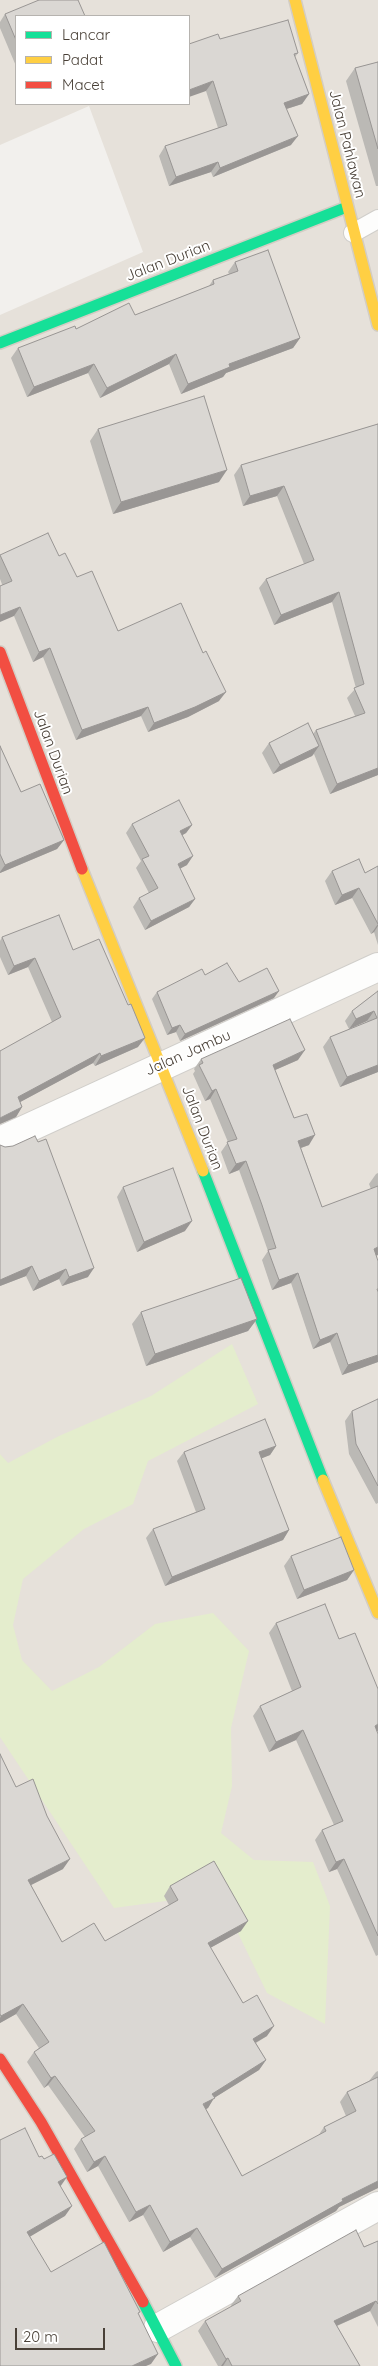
<!DOCTYPE html>
<style>
body{margin:0}
#map{position:relative;width:378px;height:2366px;overflow:hidden;background:#f2f0ed;font-family:Quicksand,sans-serif}
canvas{display:block}
.legend{position:absolute;left:15px;top:15px;width:175px;height:90px;box-sizing:border-box;background:#fff;border:1px solid #b6b3af;margin:0;padding:6px 9px;list-style:none;font-size:15px;color:#494037}
.legend li{display:flex;align-items:center;gap:10px;height:25px}
.legend b{width:25px;border:1px solid #b6b3af}
.scale{position:absolute;left:15px;top:2328px;width:90px;height:22px;box-sizing:border-box;border:2px solid #494037;border-top:0;padding-left:6px;font-size:15px;line-height:18px;white-space:nowrap;color:#494037;-webkit-text-stroke:4px #fff;paint-order:stroke}
</style>
<div id="map">
<canvas width="378" height="2366"></canvas>
<ul class="legend">
<li><b style="height:6px;background:#16e098"></b>Lancar</li>
<li><b style="height:6px;background:#ffcf43"></b>Padat</li>
<li><b style="height:6px;background:#f24e42"></b>Macet</li>
</ul>
<div class="scale">20 m</div>
</div>
<script>
const ctx = document.querySelector('canvas').getContext('2d');
ctx.lineJoin = 'round';
function fill(path, color) { ctx.fillStyle = color; ctx.fill(path, 'evenodd'); }
const shape = rows => new Path2D(rows.map(r => 'M' + r).join(''));
function strokePath(path, color, width, dash) { ctx.strokeStyle = color; ctx.lineWidth = width; ctx.lineCap = dash ? 'butt' : 'round'; ctx.setLineDash(dash || []); ctx.stroke(path); }
function drawText(font, color, halo, rows, align = 'center') {
  ctx.font = font + ' Quicksand,sans-serif'; ctx.lineWidth = 4; ctx.setLineDash([]); ctx.textBaseline = 'middle'; ctx.strokeStyle = halo; ctx.fillStyle = color; for (const [text, x, y, turn = 0] of rows) {
    ctx.save(); ctx.translate(x, y); ctx.rotate((+turn || 0) * Math.PI / 180); ctx.textAlign = isNaN(turn) ? turn : align; if (halo) ctx.strokeText(text, 0, 0); ctx.fillText(text, 0, 0); ctx.restore();
  }
}
fill(shape([
 [0,0,378,0,378,2366,0,2366,0,315,143,252,89,106,0,145],
 [16,16,189,16,189,104,16,104]
]), '#e6e1da');
fill(shape([
 [232,1344,258,1404,148,1461,133,1504,84,1529,23,1579,13,1625,22,1660,52,1691,99,1667,155,1624,213,1613,249,1651,231,1728,232,1786,221,1833,254,1860,313,1862,330,1906,325,2024,267,1993,236,1929,195,1897,114,1908,0,1737,0,1454,8,1463,59,1436,151,1396]
]), '#e4edcd');
const lane = shape([
 [353,233,378,219]
]);
const street = shape([
 [0,1141,378,967],
 [158,2328,378,2206]
]);
const fast = shape([
 [0,343,347,207],
 [203,1171,323,1480],
 [143,2302,176,2366]
]);
const slow = shape([
 [295,0,378,325],
 [82,869,203,1171],
 [323,1480,378,1613]
]);
const jam = shape([
 [0,652,82,869],
 [0,2059,41,2122,143,2302]
]);
strokePath(lane, '#d0ceca', 20);
strokePath(street, '#d0ceca', 30);
strokePath(fast, '#d3cdc4', 14);
strokePath(slow, '#d3cdc4', 14);
strokePath(jam, '#d3cdc4', 14);
strokePath(lane, '#fdfdfc', 18);
strokePath(street, '#fdfdfc', 28);
strokePath(fast, '#16e098', 11);
strokePath(slow, '#ffcf43', 11);
strokePath(jam, '#f24e42', 11);
fill(shape([
 [5,14,16,16,16,66,0,28,0,22],
 [220,39,298,53,295,57,309,94,302,104,286,109,291,145,213,177,211,172,169,186,159,156,165,146,218,128,206,91],
 [378,62,378,186,376,186,346,81,355,68],
 [235,262,300,338,293,348,226,373,223,377,181,394,169,364,100,398,88,373,27,397,11,358,18,348,76,329,135,315,209,286,213,280,229,274,228,272],
 [378,424,378,775,330,794,314,754,312,756,273,774,262,753,269,743,313,734,316,730,355,716,347,698,356,688,332,602,274,625,259,588,266,579,304,564,277,496,243,506,234,475,241,465],
 [98,429,219,482,113,514,90,441],
 [0,556,59,556,77,577,118,631,219,701,188,717,148,732,141,716,76,740,43,657,33,662,14,616,0,579],
 [0,746,21,792,64,840,57,849,0,873],
 [132,824,192,825,186,833,182,835,187,865,180,868,195,899,189,907,145,930,133,907,139,898,149,893,136,868,141,861,126,833],
 [378,866,378,945,374,932,371,934,352,898,335,905,325,881,332,871,365,873],
 [2,937,73,950,138,1047,95,1066,93,1063,20,1102,22,1107,16,1117,0,1124,52,1022,28,967,8,975,0,957,0,941],
 [205,975,239,982,274,998,180,1041,176,1032,167,1035,152,999,157,992],
 [378,991,378,1072,340,1087,323,1047,330,1037,367,1022,367,1021,349,1029,345,1021,352,1011],
 [201,1059,298,1060,275,1070,294,1118,309,1145,301,1148,322,1207,371,1189,369,1184,376,1174,378,1173,378,1255,376,1256,378,1261,378,1362,342,1375,330,1342,313,1349,291,1283,272,1290,262,1260,268,1251,255,1214,239,1170,229,1174,221,1152,228,1142,210,1099,205,1101,193,1074,195,1071,194,1069],
 [0,1145,88,1277,62,1286,59,1279,33,1291,26,1276,0,1286],
 [123,1187,185,1231,137,1252,117,1197],
 [141,1312,257,1319,248,1331,146,1366,132,1324],
 [378,1399,378,1503,376,1504,349,1454,345,1421,352,1411],
 [276,1446,270,1455,261,1458,289,1530,283,1540,165,1586,146,1538,153,1529,196,1512,177,1461,184,1452],
 [291,1556,354,1570,347,1580,297,1599,284,1566],
 [276,1623,378,1731,377,1732,378,1734,378,1955,376,1956,337,1869,329,1872,315,1840,322,1830,334,1825,296,1740,269,1752,253,1716,260,1706,292,1691,269,1633],
 [0,1754,16,1787,63,1869,31,1885,62,1942,105,1941,169,1905,164,1896,170,1886,241,1931,210,1948,243,2003,267,2036,256,2043,266,2060,259,2070,214,2098,208,2108,206,2109,242,2176,318,2136,324,2127,346,2116,340,2102,347,2092,369,2081,376,2072,378,2071,378,2188,339,2207,336,2211,215,2278,190,2237,163,2252,143,2215,129,2222,98,2166,87,2172,74,2149,81,2139,85,2137,48,2085,44,2088,27,2062,34,2052,39,2048,16,2014,0,2023],
 [378,2241,378,2327,370,2311,337,2326,360,2366,218,2366,198,2331,205,2321,232,2307,231,2305,238,2296]
]), '#bbb9b5');
fill(shape([
 [213,81,206,91,189,97,189,90],
 [309,94,302,104,277,112,284,103],
 [298,136,291,145,213,177,220,168],
 [218,162,211,172,169,186,176,177],
 [300,338,293,348,226,373,223,377,181,394,188,384,229,364],
 [176,354,169,364,100,398,107,388],
 [94,364,88,373,27,397,34,387],
 [227,470,219,482,113,514,121,502],
 [284,486,277,496,243,506,250,496],
 [339,592,332,602,274,625,281,615],
 [20,607,14,616,0,622,0,615],
 [50,648,43,657,33,662,39,652],
 [226,692,219,701,188,717,148,732,154,723],
 [148,707,141,716,76,740,82,730],
 [319,746,312,756,273,774,280,765],
 [378,768,378,775,330,794,337,784],
 [192,825,186,833,174,840,180,831],
 [64,840,57,849,0,873,0,872,5,865],
 [193,856,187,865,172,873,178,864],
 [359,888,352,898,335,905,342,895],
 [195,899,189,907,145,930,151,921],
 [378,924,378,926,374,932,371,934],
 [35,958,28,967,8,975,14,966],
 [279,991,274,998,180,1041,185,1034],
 [374,1011,367,1021,349,1029,356,1019],
 [180,1025,176,1032,167,1035,172,1028],
 [145,1038,138,1047,95,1066,101,1056],
 [305,1050,298,1060,266,1074,273,1065],
 [100,1053,93,1063,11,1107,18,1097],
 [378,1065,378,1072,340,1087,347,1077],
 [216,1089,210,1099,205,1101,212,1091],
 [22,1107,16,1117,0,1124,0,1118],
 [315,1135,309,1145,292,1151,298,1141],
 [246,1161,239,1170,229,1174,236,1164],
 [192,1221,185,1231,137,1252,144,1242],
 [378,1247,378,1255,367,1258,374,1249],
 [32,1266,26,1276,0,1286,0,1280],
 [94,1268,88,1277,62,1286,69,1277],
 [66,1269,59,1279,33,1291,39,1281],
 [298,1273,291,1283,272,1290,279,1280],
 [257,1319,248,1331,146,1366,155,1354],
 [337,1333,330,1342,313,1349,320,1340],
 [378,1355,378,1362,342,1375,348,1365],
 [276,1446,270,1455,253,1462,259,1452],
 [289,1530,283,1540,165,1586,172,1577],
 [354,1570,347,1580,297,1599,304,1590],
 [378,1724,378,1731,368,1736,375,1726],
 [303,1730,296,1740,269,1752,276,1742],
 [70,1859,63,1869,21,1890,28,1880],
 [344,1859,337,1869,329,1872,336,1862],
 [248,1921,241,1931,201,1953,208,1943],
 [23,2004,16,2014,0,2023,0,2018,1,2016],
 [274,2026,267,2036,246,2048,253,2039],
 [266,2060,259,2070,214,2098,208,2108,197,2114,212,2094],
 [55,2076,48,2085,44,2088,51,2078],
 [105,2156,98,2166,87,2172,94,2162],
 [67,2177,60,2187,58,2182],
 [378,2181,378,2188,339,2207,336,2211,215,2278,222,2269,342,2199],
 [150,2205,143,2215,129,2222,136,2212],
 [72,2206,65,2216,21,2242,27,2232],
 [197,2228,190,2237,163,2252,170,2242],
 [376,2301,370,2311,327,2330,334,2321],
 [158,2354,151,2364,146,2366,132,2366],
 [228,2358,223,2366,221,2366,226,2359]
]), '#999694');
const building = shape([
 [39,0,78,0,85,16,16,16,16,40,5,14,39,0],
 [288,20,298,53,294,54,309,94,284,103,298,136,220,168,218,162,176,177,165,146,227,125,213,81,189,90,189,44,218,34,220,39,288,20],
 [378,62,378,149,355,68,378,62],
 [268,250,300,338,229,364,230,367,188,384,176,354,107,388,94,364,34,387,18,348,75,326,76,329,129,303,135,315,214,284,213,280,238,271,235,262,268,250],
 [204,396,227,470,121,502,98,429,204,396],
 [378,424,378,768,337,784,316,730,365,713,354,688,364,684,339,592,281,615,266,579,314,560,284,486,250,496,241,465,378,424],
 [48,533,59,556,65,553,77,577,92,571,118,631,181,603,203,653,206,651,226,692,195,707,154,723,148,707,82,730,50,648,39,652,20,607,0,615,0,586,12,581,0,555,48,533],
 [308,723,319,746,280,765,269,743,308,723],
 [0,746,21,792,40,784,64,840,5,865,0,854,0,746],
 [179,800,192,825,180,831,193,856,178,864,195,899,151,921,139,898,158,888,142,859,149,856,132,824,179,800],
 [359,859,365,873,378,866,378,924,359,888,342,895,332,871,359,859],
 [59,915,73,950,99,939,128,1005,131,1004,145,1038,101,1056,100,1053,18,1097,22,1107,0,1118,0,1051,61,1017,35,958,14,966,2,937,59,915],
 [227,963,239,982,267,968,279,991,185,1034,180,1025,172,1028,157,992,202,969,205,975,227,963],
 [378,991,378,1065,347,1077,330,1037,377,1018,374,1011,356,1019,352,1011,378,991],
 [290,1019,305,1050,273,1065,294,1118,307,1114,315,1135,298,1141,322,1207,378,1186,378,1247,374,1249,378,1261,378,1289,377,1289,378,1292,378,1355,348,1365,337,1333,320,1340,298,1273,279,1280,268,1250,276,1248,262,1205,246,1161,236,1164,227,1142,237,1139,216,1089,212,1091,199,1065,203,1063,201,1059,290,1019],
 [35,1136,38,1142,46,1139,94,1268,69,1277,66,1269,39,1281,32,1266,0,1280,0,1145,5,1147,13,1146,35,1136],
 [173,1168,192,1221,144,1242,123,1187,173,1168],
 [241,1278,257,1319,155,1354,141,1312,241,1278],
 [378,1399,378,1486,356,1444,352,1411,378,1399],
 [265,1419,276,1446,259,1452,289,1530,172,1577,153,1529,205,1509,184,1452,265,1419],
 [341,1537,354,1570,304,1590,291,1556,341,1537],
 [325,1604,339,1639,355,1633,378,1689,378,1724,375,1726,378,1734,378,1936,344,1859,336,1862,322,1830,343,1821,303,1730,276,1742,260,1706,301,1687,276,1623,325,1604],
 [0,1754,16,1787,33,1779,47,1816,70,1859,28,1880,62,1942,94,1923,105,1941,178,1900,170,1886,214,1861,248,1921,208,1943,243,2003,257,1995,274,2026,253,2039,266,2060,212,2094,215,2098,203,2104,242,2176,326,2131,324,2127,356,2111,347,2092,378,2077,378,2181,342,2199,343,2201,222,2269,197,2228,170,2242,150,2205,136,2212,105,2156,94,2162,81,2139,95,2131,55,2076,51,2078,34,2052,49,2042,23,2004,1,2016,0,2014,0,1754],
 [25,2128,39,2157,42,2156,44,2159,54,2154,67,2177,58,2182,72,2206,27,2232,51,2272,104,2242,140,2312,138,2313,158,2354,132,2366,0,2366,0,2140,25,2128],
 [356,2230,364,2247,378,2241,378,2304,376,2301,334,2321,360,2366,232,2366,228,2358,226,2359,205,2321,241,2301,238,2296,356,2230]
]);
fill(building, '#dad7d3');
strokePath(building, '#999694', 1);
drawText('15px', '#494037', '#fff', [
 ["Jalan Pahlawan",347,144,76],
 ["Jalan Durian",168,261,-21],
 ["Jalan Durian",53,752,70],
 ["Jalan Jambu",188,1053,-24],
 ["Jalan Durian",202,1128,69]
]);
</script>
